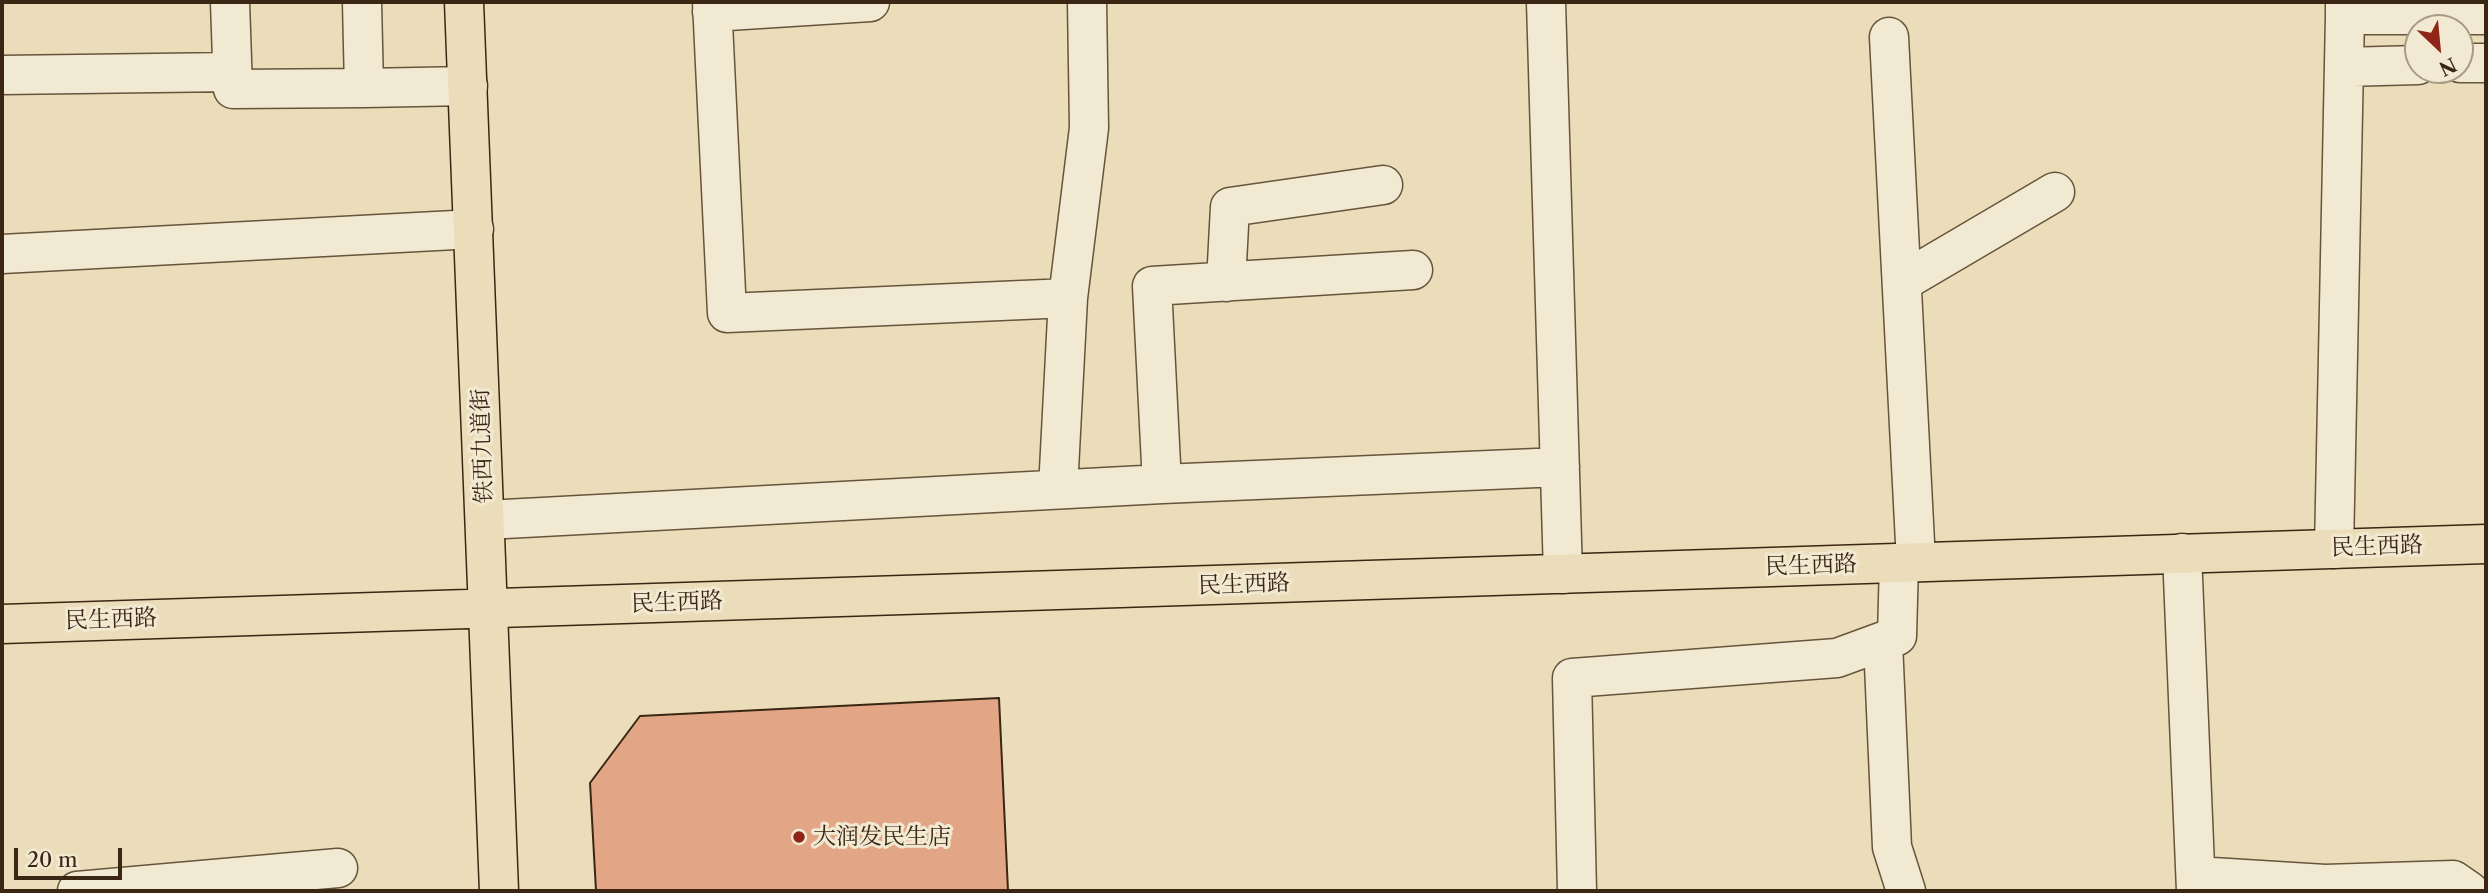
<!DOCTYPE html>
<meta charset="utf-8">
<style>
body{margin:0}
#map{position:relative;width:2488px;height:893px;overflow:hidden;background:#ebddb9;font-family:"Libre Caslon Text",serif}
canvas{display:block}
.frame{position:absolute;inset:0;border:4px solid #3a2613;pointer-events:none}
.north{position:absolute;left:2404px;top:14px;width:70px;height:70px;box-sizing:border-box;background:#f2e9d2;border:2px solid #a89b86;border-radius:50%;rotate:154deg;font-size:19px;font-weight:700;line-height:28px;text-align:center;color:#3a2613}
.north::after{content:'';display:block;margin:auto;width:24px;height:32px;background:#8f2418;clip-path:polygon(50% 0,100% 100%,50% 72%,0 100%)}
.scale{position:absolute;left:14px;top:848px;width:108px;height:32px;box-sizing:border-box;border:4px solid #3a2613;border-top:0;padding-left:9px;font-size:21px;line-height:24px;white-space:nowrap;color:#3a2613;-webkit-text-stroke:5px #f2e9d2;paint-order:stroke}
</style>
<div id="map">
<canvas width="2488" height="893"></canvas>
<div class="frame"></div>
<div class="north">N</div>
<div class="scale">20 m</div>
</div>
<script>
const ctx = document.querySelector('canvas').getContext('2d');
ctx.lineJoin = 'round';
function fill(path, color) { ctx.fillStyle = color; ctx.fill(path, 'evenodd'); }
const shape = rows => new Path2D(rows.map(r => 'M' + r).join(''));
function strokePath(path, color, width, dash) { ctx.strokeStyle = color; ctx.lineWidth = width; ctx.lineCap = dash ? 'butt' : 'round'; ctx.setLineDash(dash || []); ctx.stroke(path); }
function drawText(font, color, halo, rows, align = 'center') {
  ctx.font = font + ' "Libre Caslon Text","Noto Serif SC",serif'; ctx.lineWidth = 6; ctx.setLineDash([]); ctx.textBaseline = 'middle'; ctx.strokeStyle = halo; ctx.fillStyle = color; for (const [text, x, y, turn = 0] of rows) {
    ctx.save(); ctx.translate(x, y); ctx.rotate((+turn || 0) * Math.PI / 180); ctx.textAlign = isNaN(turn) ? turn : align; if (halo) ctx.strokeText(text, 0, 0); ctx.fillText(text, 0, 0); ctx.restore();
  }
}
const building = shape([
 [999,698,1008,891,596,891,590,783,640,716,999,698]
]);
fill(building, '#e2a686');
strokePath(building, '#3a2613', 2);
const minor = shape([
 [230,2,233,89,364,88],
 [362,2,364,88,468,86],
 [712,2,727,313,1068,298],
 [1546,2,1563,574],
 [2345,2,2345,15,2486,15],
 [712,12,870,2],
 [1889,37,1916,562],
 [2460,63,2486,63],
 [2344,67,2418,65],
 [2,75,232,72],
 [2,254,474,229],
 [1226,282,1230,207,1383,185],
 [1902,282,2055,192],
 [1162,484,1152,286,1413,270],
 [1058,489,1068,298,1089,128,1087,2],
 [486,520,1162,484,1560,467],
 [2334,549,2345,15],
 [2182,553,2196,891],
 [1883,642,1892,847,1906,891],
 [2196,876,2325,884,2453,880,2469,891],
 [77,891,338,868],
 [1577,891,1572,678,1837,658,1897,636,1899,563]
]);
const major = shape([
 [464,2,499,891],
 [2,624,2486,544]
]);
strokePath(minor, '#66543c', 41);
strokePath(major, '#3a2613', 41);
strokePath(minor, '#f2e9d2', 38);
strokePath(major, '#ebddb9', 38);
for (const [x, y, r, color] of [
 [799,837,7,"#8f2418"]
]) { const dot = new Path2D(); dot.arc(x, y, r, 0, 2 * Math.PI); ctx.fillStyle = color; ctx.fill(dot); strokePath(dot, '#f2e9d2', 2.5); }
drawText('23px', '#3a2613', '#f2e9d2', [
 ["铁西九道街",483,446,-92],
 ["民生西路",2377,547,-2],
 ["民生西路",1811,566,-2],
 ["民生西路",1244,585,-2],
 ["民生西路",677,603,-2],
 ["民生西路",111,620,-2]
]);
drawText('23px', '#3a2613', '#f2e9d2', [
 ["大润发民生店",813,837]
], 'left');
</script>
